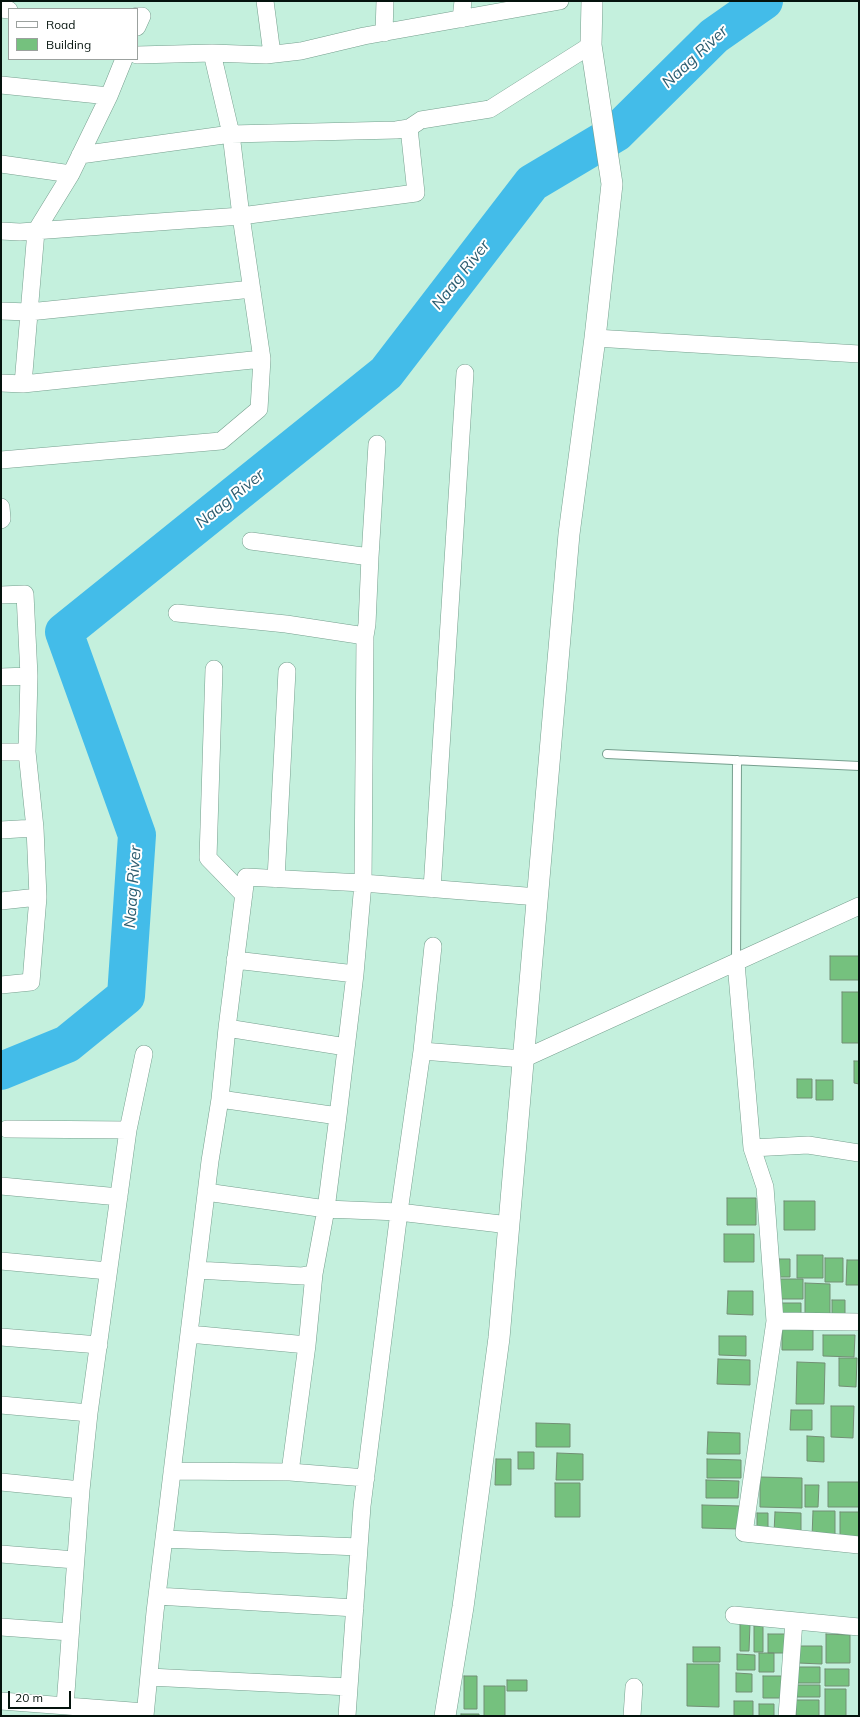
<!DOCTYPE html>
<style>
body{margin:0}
#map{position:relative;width:860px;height:1717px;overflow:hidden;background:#c4f0dd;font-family:Mulish,sans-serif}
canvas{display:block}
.frame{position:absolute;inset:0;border:2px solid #04130d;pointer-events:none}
.legend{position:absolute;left:8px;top:8px;width:130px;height:52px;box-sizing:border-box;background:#fff;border:1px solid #9ba19e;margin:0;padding:5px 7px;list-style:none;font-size:12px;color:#04130d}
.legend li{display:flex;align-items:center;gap:8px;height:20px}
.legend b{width:20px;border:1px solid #9ba19e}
.scale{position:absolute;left:8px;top:1691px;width:63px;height:18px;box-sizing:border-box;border:2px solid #04130d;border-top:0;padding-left:5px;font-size:12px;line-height:14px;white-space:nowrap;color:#04130d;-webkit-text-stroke:3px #fff;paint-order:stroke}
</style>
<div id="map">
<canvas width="860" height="1717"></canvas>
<div class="frame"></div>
<ul class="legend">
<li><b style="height:5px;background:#fff"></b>Road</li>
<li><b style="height:11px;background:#75c17e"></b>Building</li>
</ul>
<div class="scale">20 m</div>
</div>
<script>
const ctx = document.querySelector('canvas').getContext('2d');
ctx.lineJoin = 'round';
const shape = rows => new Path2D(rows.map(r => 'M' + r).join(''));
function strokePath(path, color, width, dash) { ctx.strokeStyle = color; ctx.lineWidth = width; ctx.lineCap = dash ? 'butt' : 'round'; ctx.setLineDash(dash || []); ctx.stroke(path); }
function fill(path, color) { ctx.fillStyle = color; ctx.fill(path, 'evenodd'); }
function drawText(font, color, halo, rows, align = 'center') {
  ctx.font = font + ' Mulish,sans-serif'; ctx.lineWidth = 4; ctx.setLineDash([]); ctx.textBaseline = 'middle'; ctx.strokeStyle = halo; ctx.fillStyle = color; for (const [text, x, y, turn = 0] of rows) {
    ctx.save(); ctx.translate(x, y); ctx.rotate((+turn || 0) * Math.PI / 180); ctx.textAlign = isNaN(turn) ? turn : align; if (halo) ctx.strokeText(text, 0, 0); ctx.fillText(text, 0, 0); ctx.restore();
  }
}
strokePath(shape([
 [1,1071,67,1044,126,996,137,835,64,632,386,373,532,183,616,133,714,36,764,1]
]), '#43bce9', 38);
const building = shape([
 [830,956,859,956,859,980,830,980,830,956],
 [842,992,859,992,859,1043,842,1043,842,992],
 [854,1061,859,1061,859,1084,854,1083,854,1061],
 [797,1079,812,1079,812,1098,797,1098,797,1079],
 [816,1080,833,1080,833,1100,816,1100,816,1080],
 [727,1198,756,1198,756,1225,727,1225,727,1198],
 [784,1201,815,1201,815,1230,784,1230,784,1201],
 [724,1234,754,1234,754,1262,724,1262,724,1234],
 [797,1255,823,1255,823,1278,797,1278,797,1255],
 [825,1258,843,1258,843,1282,825,1282,825,1258],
 [779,1259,790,1259,790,1277,779,1277,779,1259],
 [847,1260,859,1260,859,1285,846,1285,847,1260],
 [780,1279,803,1279,803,1299,780,1299,780,1279],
 [805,1283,830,1284,830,1319,805,1318,805,1283],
 [728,1291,753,1291,753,1315,727,1314,728,1291],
 [832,1300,845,1300,845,1319,832,1319,832,1300],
 [779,1303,801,1303,801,1317,779,1317,779,1303],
 [782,1329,813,1330,813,1350,782,1350,782,1329],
 [823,1335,855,1335,854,1357,823,1356,823,1335],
 [719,1336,746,1336,746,1356,719,1355,719,1336],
 [839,1358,857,1358,856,1387,839,1386,839,1358],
 [718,1359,750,1360,750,1385,717,1384,718,1359],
 [797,1362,825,1363,824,1404,796,1404,797,1362],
 [831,1406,854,1406,853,1438,831,1437,831,1406],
 [791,1410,812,1410,812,1430,790,1430,791,1410],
 [536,1423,570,1424,570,1447,536,1447,536,1423],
 [708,1432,740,1433,740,1454,707,1454,708,1432],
 [807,1436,824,1437,824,1462,807,1461,807,1436],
 [518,1452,534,1452,534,1469,518,1469,518,1452],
 [557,1453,583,1454,583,1480,556,1480,557,1453],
 [496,1459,511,1459,511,1485,495,1485,496,1459],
 [707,1459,741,1460,741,1478,707,1478,707,1459],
 [760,1477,802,1478,802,1508,760,1507,760,1477],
 [706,1480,739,1481,738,1498,706,1498,706,1480],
 [828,1482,859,1482,859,1507,828,1507,828,1482],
 [555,1483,580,1483,580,1517,555,1517,555,1483],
 [805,1485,819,1485,818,1507,805,1507,805,1485],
 [702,1505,740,1506,739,1529,702,1528,702,1505],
 [813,1511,835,1511,835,1538,812,1537,813,1511],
 [775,1512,801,1513,801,1532,774,1532,775,1512],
 [840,1512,859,1512,859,1539,840,1539,840,1512],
 [757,1513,768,1513,768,1530,757,1529,757,1513],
 [740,1624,750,1624,749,1651,740,1651,740,1624],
 [754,1626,763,1626,763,1652,754,1652,754,1626],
 [768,1634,785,1634,785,1653,768,1653,768,1634],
 [826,1634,850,1635,850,1663,826,1663,826,1634],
 [798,1646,822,1646,822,1664,798,1663,798,1646],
 [693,1647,720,1647,720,1662,693,1662,693,1647],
 [759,1653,774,1653,774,1672,759,1672,759,1653],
 [737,1654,755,1655,755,1670,737,1670,737,1654],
 [687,1664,719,1664,719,1707,687,1706,687,1664],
 [797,1667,820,1667,820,1683,797,1683,797,1667],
 [825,1669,849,1669,849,1686,825,1686,825,1669],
 [736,1673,752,1674,752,1692,736,1692,736,1673],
 [464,1676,477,1676,477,1709,464,1709,464,1676],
 [763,1676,783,1676,783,1698,763,1698,763,1676],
 [507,1680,527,1680,527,1691,507,1691,507,1680],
 [796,1685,820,1685,820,1697,796,1697,796,1685],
 [484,1686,505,1686,505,1716,484,1716,484,1686],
 [825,1689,846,1689,846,1716,825,1716,825,1689],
 [796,1700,819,1700,819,1716,796,1716,796,1700],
 [734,1701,753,1701,753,1716,734,1716,734,1701],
 [759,1704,774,1704,774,1716,759,1716,759,1704],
 [461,1714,479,1714,479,1716,461,1716,461,1714]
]);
fill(building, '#75c17e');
strokePath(building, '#728f74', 1);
const service = shape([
 [607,754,859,766],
 [736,962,737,760]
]);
const minor = shape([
 [265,1,272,54],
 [1,9,9,10],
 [137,16,142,16,137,27],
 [461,19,463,1],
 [384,33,385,1],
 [137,55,212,53,266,55,301,51,364,36,560,1],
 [1,85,109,96],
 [80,155,231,134,212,53],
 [1,164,71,174],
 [1,231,20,232,241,216,231,134,396,130,409,128,421,120,490,109,591,45],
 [1,311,29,312,252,289],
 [595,338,859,354],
 [1,383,23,384,262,359,241,216,416,193,409,128],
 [23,384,36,231,71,174,109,96,124,59],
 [1,460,221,441,259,409,262,359],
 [1,507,2,519,1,520],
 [251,541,370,557],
 [1,595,25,594,29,676,27,752,35,828,38,897,31,982,1,985],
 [177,613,286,624,365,636],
 [214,669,208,858,244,895],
 [1,677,29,676],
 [1,752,27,752],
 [1,830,35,828],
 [276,879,287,671],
 [432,889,465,373],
 [1,901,38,897],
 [235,960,355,974],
 [736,963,752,1148,765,1187,775,1321],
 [227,1028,346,1047],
 [422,1051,433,946],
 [220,1099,338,1116],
 [7,1129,128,1130],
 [752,1148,808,1145,859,1153],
 [1,1186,119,1197],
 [206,1192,326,1209,399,1212,509,1225],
 [1,1261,108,1271],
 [197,1270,302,1276,314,1274,326,1209,338,1116,355,974,363,883,365,636,367,624,370,557,377,444],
 [859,1322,775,1321,744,1533,859,1545],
 [189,1334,307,1345,290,1472,366,1478],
 [1,1337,99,1345],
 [307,1345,314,1274],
 [1,1405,89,1413],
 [172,1471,290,1472],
 [1,1482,81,1490],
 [164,1539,359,1547],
 [1,1554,75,1560],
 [157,1596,355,1608],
 [734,1615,859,1627],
 [1,1627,70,1632],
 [149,1677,349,1687],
 [1,1701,145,1712],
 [65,1706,81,1490,89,1413,128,1130,144,1054],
 [145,1716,155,1612,210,1161,220,1099,227,1028,246,877,363,883,538,897],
 [347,1716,362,1506,399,1212,422,1051,523,1059,859,906],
 [632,1716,634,1687],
 [787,1716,794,1621]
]);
const tertiary = shape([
 [445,1716,463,1607,499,1338,569,534,595,338,612,184,591,45,592,1]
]);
strokePath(service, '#769f8e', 10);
strokePath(minor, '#769f8e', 18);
strokePath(tertiary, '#769f8e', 22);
strokePath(service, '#fff', 8);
strokePath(minor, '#fff', 17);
strokePath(tertiary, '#fff', 21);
drawText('italic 16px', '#2d5d70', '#fff', [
 ["Naag River",695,57,-43],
 ["Naag River",461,275,-52],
 ["Naag River",230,499,-39],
 ["Naag River",133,887,-86]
]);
</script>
